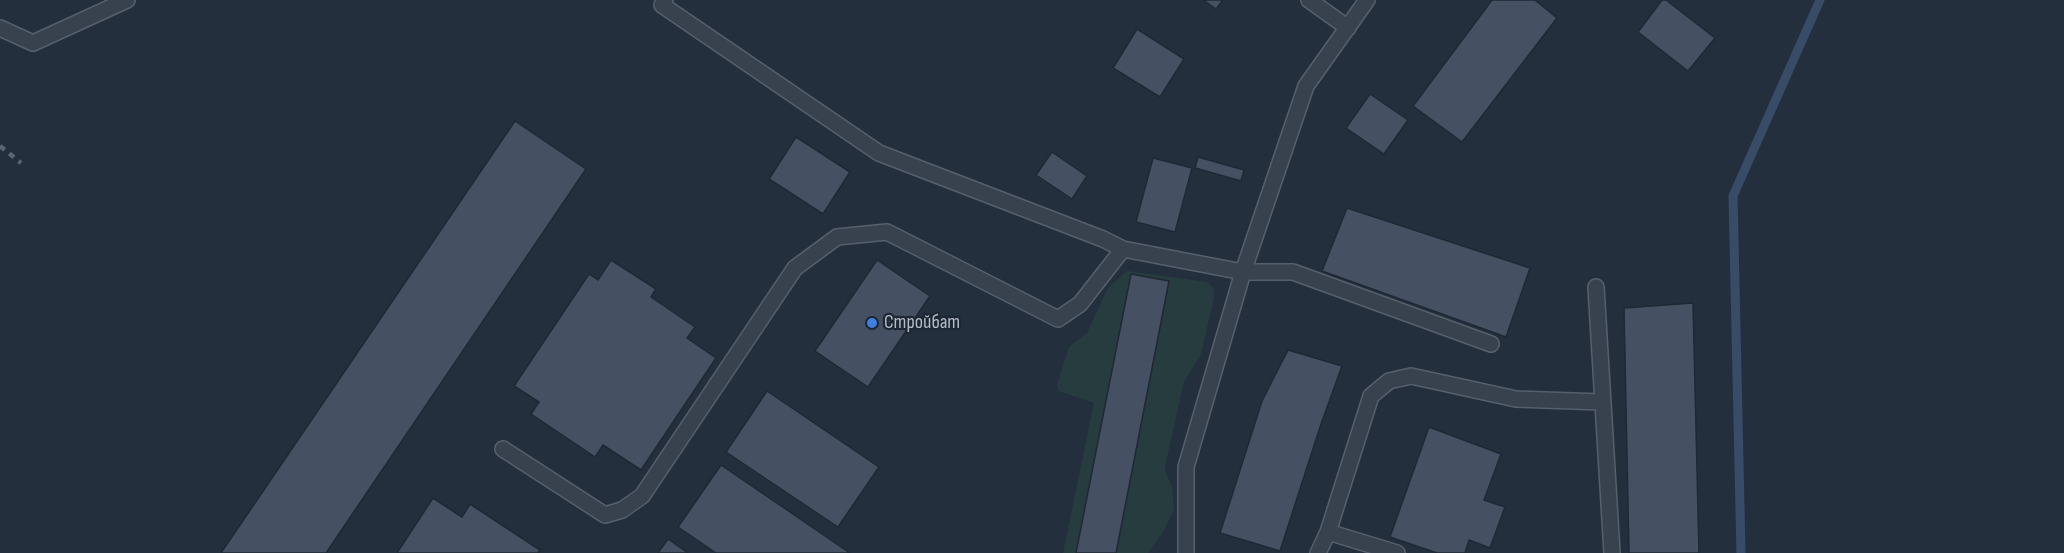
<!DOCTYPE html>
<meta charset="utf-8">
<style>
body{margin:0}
canvas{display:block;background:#242f3e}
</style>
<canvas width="2064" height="553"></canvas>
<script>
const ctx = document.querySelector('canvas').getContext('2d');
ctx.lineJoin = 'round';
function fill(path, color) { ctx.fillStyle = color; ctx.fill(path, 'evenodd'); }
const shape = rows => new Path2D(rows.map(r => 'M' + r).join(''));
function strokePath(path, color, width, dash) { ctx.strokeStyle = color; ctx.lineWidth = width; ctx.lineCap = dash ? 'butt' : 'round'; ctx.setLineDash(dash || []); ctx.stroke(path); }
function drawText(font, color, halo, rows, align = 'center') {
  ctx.font = font + ' "Sofia Sans Condensed",sans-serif'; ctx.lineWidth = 4.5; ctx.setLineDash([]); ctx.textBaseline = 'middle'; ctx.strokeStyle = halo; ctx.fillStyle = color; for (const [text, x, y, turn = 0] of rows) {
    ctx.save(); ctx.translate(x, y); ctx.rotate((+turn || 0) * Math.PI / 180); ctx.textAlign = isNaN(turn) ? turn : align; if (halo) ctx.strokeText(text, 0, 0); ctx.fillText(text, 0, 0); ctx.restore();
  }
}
fill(shape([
 [1127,271,1207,282,1213,288,1214,297,1201,354,1184,382,1166,462,1165,471,1172,487,1174,509,1163,532,1148,553,1063,553,1094,403,1059,391,1057,385,1069,347,1087,333,1108,288]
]), '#263c3f');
strokePath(shape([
 [1741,553,1733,196,1820,0]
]), '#394c67', 9);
const building = shape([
 [1203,0,1223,0,1216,9,1203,0],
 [1492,0,1535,0,1557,18,1462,142,1413,106,1492,0],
 [1662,0,1666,0,1715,38,1688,71,1638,32,1662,0],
 [1137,29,1184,59,1160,97,1113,68,1137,29],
 [1370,94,1408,120,1384,154,1346,128,1370,94],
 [515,121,586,169,326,553,221,553,515,121],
 [796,137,850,172,823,214,769,179,796,137],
 [1052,152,1087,176,1072,199,1036,175,1052,152],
 [1198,157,1244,170,1241,181,1195,168,1198,157],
 [1153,158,1192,168,1175,232,1136,222,1153,158],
 [1347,208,1530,268,1506,337,1322,271,1347,208],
 [611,260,656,289,651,297,695,327,687,338,716,358,641,470,603,445,595,457,531,414,539,402,514,386,589,274,598,280,611,260],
 [877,260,930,296,868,387,815,351,877,260],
 [1131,274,1169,281,1116,553,1076,553,1131,274],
 [1693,303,1699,553,1629,553,1624,308,1693,303],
 [1288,350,1342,366,1321,424,1280,551,1220,533,1262,401,1288,350],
 [767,391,879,467,838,527,726,452,767,391],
 [1429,427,1501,454,1484,500,1505,507,1490,548,1469,540,1465,553,1437,553,1390,537,1429,427],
 [721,465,850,553,716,553,678,527,721,465],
 [433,498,462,517,470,504,540,550,538,553,397,553,433,498],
 [668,539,688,553,658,553,668,539]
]);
fill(building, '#455162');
strokePath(building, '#1f2835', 1.5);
const lane = shape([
 [665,0,662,5,879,153,1103,239,1123,249],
 [1309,0,1348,28],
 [0,28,33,43,127,0],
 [1596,287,1612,553],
 [503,449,605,515,622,510,642,496,795,268,837,237,887,232,1058,319,1080,304,1123,249,1243,272,1293,272,1491,344],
 [1328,532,1397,553],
 [1186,553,1186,467,1243,272,1306,86,1367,0],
 [1318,553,1328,532,1371,396,1389,381,1411,376,1516,399,1602,402]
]);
strokePath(lane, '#565f6c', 18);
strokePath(lane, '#38414e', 15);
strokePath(shape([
 [0,146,21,163]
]), '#5a6575', 4.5, [6, 6]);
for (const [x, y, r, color] of [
 [872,323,6,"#3f7fe0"]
]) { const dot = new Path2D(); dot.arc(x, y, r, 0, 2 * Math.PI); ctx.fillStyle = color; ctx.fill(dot); strokePath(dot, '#1d2633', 2); }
drawText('20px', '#b4bcc9', '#1d2633', [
 ["Стройбат",884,323]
], 'left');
</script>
